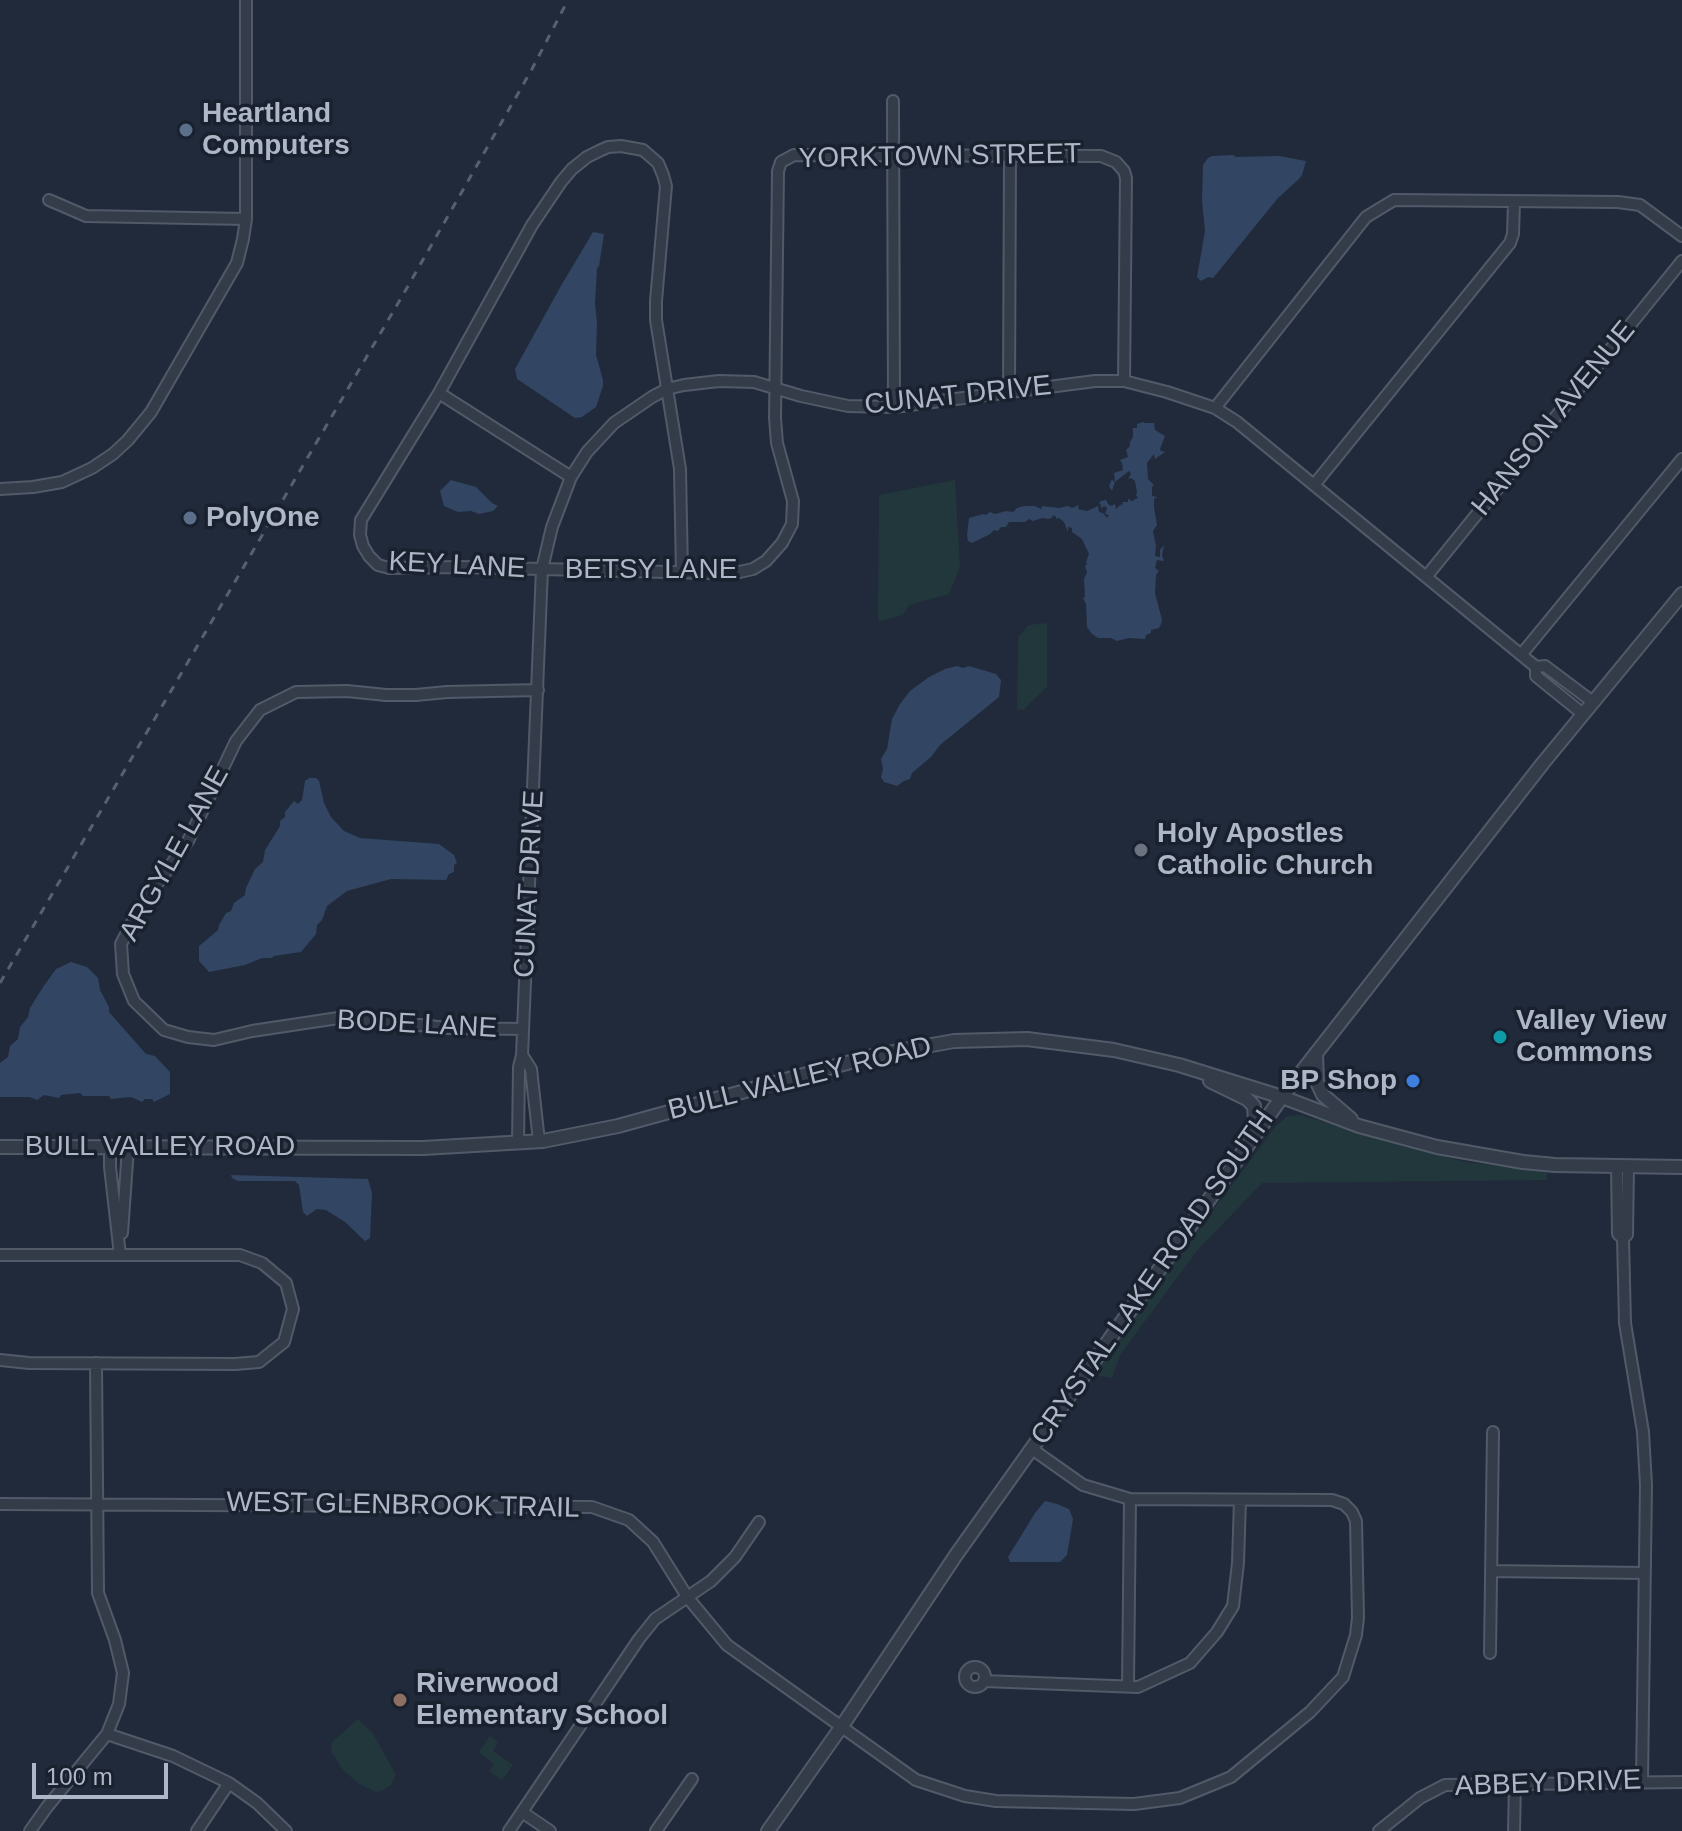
<!DOCTYPE html>
<style>
body{margin:0}
#map{position:relative;width:1682px;height:1831px;overflow:hidden;background:#202a3a;font-family:Helvetica,sans-serif}
canvas{display:block}
.scale{position:absolute;left:32px;top:1763px;width:136px;height:36px;box-sizing:border-box;border:4px solid #aeb7c7;border-top:0;padding-left:10px;font-size:24px;line-height:28px;white-space:nowrap;color:#aeb7c7;-webkit-text-stroke:6px #19212f;paint-order:stroke}
</style>
<div id="map">
<canvas width="1682" height="1831"></canvas>
<div class="scale">100 m</div>
</div>
<script>
const ctx = document.querySelector('canvas').getContext('2d');
ctx.lineJoin = 'round';
function fill(path, color) { ctx.fillStyle = color; ctx.fill(path, 'evenodd'); }
const shape = rows => new Path2D(rows.map(r => 'M' + r).join(''));
function strokePath(path, color, width, dash) { ctx.strokeStyle = color; ctx.lineWidth = width; ctx.lineCap = dash ? 'butt' : 'round'; ctx.setLineDash(dash || []); ctx.stroke(path); }
function drawText(font, color, halo, rows, align = 'center') {
  ctx.font = font + ' Helvetica,sans-serif'; ctx.lineWidth = 7; ctx.setLineDash([]); ctx.textBaseline = 'middle'; ctx.strokeStyle = halo; ctx.fillStyle = color; for (const [text, x, y, turn = 0] of rows) {
    ctx.save(); ctx.translate(x, y); ctx.rotate((+turn || 0) * Math.PI / 180); ctx.textAlign = isNaN(turn) ? turn : align; if (halo) ctx.strokeText(text, 0, 0); ctx.fillText(text, 0, 0); ctx.restore();
  }
}
fill(shape([
 [955,480,960,567,949,594,909,605,903,615,880,621,878,619,879,495],
 [1047,623,1047,687,1023,710,1017,709,1018,637,1029,625],
 [1301,1115,1405,1147,1466,1162,1547,1172,1547,1180,1262,1183,1196,1252,1120,1355,1112,1378,1091,1374,1275,1127,1287,1116],
 [358,1719,372,1732,396,1775,391,1785,383,1790,376,1792,358,1783,343,1770,331,1751,332,1742],
 [490,1736,498,1742,493,1751,513,1765,502,1780,489,1771,494,1764,479,1752]
]), '#22373b');
fill(shape([
 [1233,155,1236,157,1279,156,1306,161,1302,175,1299,179,1278,198,1218,272,1213,278,1208,277,1201,281,1197,277,1205,231,1202,201,1203,165,1208,158,1212,156],
 [593,232,604,234,599,266,597,268,595,304,597,323,596,355,603,380,603,386,596,407,582,417,575,418,517,379,515,369,562,284],
 [1143,422,1145,423,1154,423,1155,430,1165,436,1160,449,1161,451,1165,452,1155,459,1154,454,1147,463,1148,479,1154,485,1152,487,1152,496,1157,497,1154,499,1154,507,1157,525,1153,531,1156,546,1155,556,1160,557,1160,550,1164,545,1162,555,1164,561,1157,560,1155,568,1159,571,1156,575,1155,593,1162,620,1161,624,1159,628,1151,630,1151,633,1146,635,1145,639,1129,638,1117,641,1111,638,1098,638,1092,634,1087,627,1086,604,1083,598,1085,597,1084,579,1087,572,1085,566,1087,564,1086,562,1089,554,1082,539,1072,532,1072,528,1068,527,1068,532,1064,522,1059,518,1056,519,1056,517,1054,515,1050,519,1042,518,1033,521,1029,519,1025,522,1009,522,1006,527,1001,527,998,531,994,530,990,534,972,543,968,541,967,535,969,518,983,514,986,515,990,512,995,514,1006,511,1013,512,1017,508,1024,506,1035,506,1041,509,1042,506,1059,508,1068,506,1072,508,1079,505,1078,509,1087,511,1098,506,1099,512,1103,513,1107,518,1109,515,1105,514,1107,508,1105,506,1101,508,1101,505,1099,503,1101,501,1106,500,1108,504,1111,506,1115,504,1116,509,1121,504,1122,506,1123,502,1128,502,1128,499,1131,500,1130,502,1138,498,1136,495,1137,492,1135,481,1131,478,1128,479,1131,474,1129,471,1115,482,1112,491,1109,486,1112,479,1114,482,1115,481,1114,473,1123,470,1122,463,1120,460,1128,457,1126,450,1130,446,1130,442,1133,437,1133,428,1137,428,1137,424],
 [451,480,476,487,492,503,498,506,493,511,479,514,471,511,458,512,444,506,440,491],
 [957,666,963,668,969,666,996,674,1001,680,999,697,940,745,931,757,912,773,910,779,904,781,897,786,884,782,881,777,883,769,881,759,887,749,892,719,900,704,910,691,929,677,945,669],
 [309,778,316,778,319,781,324,803,331,817,344,831,360,838,439,844,454,855,457,863,454,865,454,872,449,874,446,880,391,879,347,891,327,906,322,920,317,925,316,934,301,952,274,956,272,958,262,958,245,965,209,972,199,961,199,946,218,930,219,925,226,913,231,911,234,903,245,895,246,888,255,869,263,862,265,850,280,826,280,821,285,817,285,812,294,801,298,804,302,800,305,781],
 [71,962,87,967,98,978,100,990,109,1007,109,1012,146,1054,155,1056,170,1072,170,1094,154,1102,152,1099,145,1099,142,1102,131,1097,111,1099,109,1096,83,1096,80,1093,61,1095,59,1098,44,1095,37,1100,30,1097,0,1097,0,1063,8,1057,10,1046,18,1039,20,1027,28,1017,30,1008,43,987,56,969],
 [231,1175,368,1179,372,1193,370,1238,365,1241,345,1222,326,1210,317,1209,307,1216,303,1212,299,1185,295,1181,238,1181,232,1178],
 [1045,1501,1057,1504,1069,1509,1073,1519,1067,1555,1060,1562,1010,1562,1008,1557,1035,1513]
]), '#324563');
const minor = shape([
 [893,101,894,407],
 [49,200,86,216,246,219],
 [439,393,571,477],
 [1009,393,1010,156],
 [1215,408,1366,217,1394,200,1618,202,1640,205,1682,236],
 [1314,485,1510,243,1513,234,1514,202],
 [0,489,33,487,62,482,92,468,113,454,128,440,151,412,237,263,243,239,246,219,246,0],
 [682,572,680,469,656,320,656,301,666,186,663,175,658,163,643,150,621,146,608,147,599,151,587,157,572,169,561,182,532,225,439,393,361,520,360,535,363,546,369,556,378,565,389,568,460,567,542,569,711,573,735,573,753,569,766,561,782,543,792,524,793,501,777,443,775,418,778,171,781,162,794,155,1101,156,1116,162,1124,171,1126,178,1124,381],
 [1426,577,1682,261],
 [1521,655,1682,459],
 [1536,667,1545,666,1593,702],
 [523,1029,447,1028,345,1017,252,1031,214,1040,188,1037,164,1030,134,1001,123,974,121,944,139,909,188,841,236,741,260,710,296,692,347,691,386,695,416,695,447,692,538,690],
 [522,1055,531,1069,539,1141],
 [518,1143,519,1067,522,1055,542,569,552,527,571,477,587,452,614,423,652,397,667,389,684,385,719,381,754,382,801,396,848,406,894,407,1095,381,1124,381,1167,392,1215,408,1237,422,1536,667,1536,676,1583,714],
 [110,1148,110,1167,120,1255],
 [1628,1167,1627,1235,1623,1238,1625,1323,1643,1432,1646,1485,1642,1781],
 [1617,1168,1618,1234,1623,1238],
 [122,1233,128,1148],
 [0,1255,240,1255,262,1263,286,1283,293,1309,284,1342,259,1362,235,1364,29,1363,0,1360],
 [0,1504,592,1507,629,1520,653,1542,688,1598,727,1645,916,1780,965,1796,996,1801,1134,1804,1180,1798,1231,1777,1310,1712,1343,1677,1356,1635,1358,1618,1356,1521,1352,1512,1344,1504,1332,1500,1130,1499,1083,1485,1032,1449],
 [1491,1571,1644,1573],
 [1490,1653,1493,1432],
 '965 1677a10 10 0 1 1 20 0a10 10 0 1 1-20 0Z',
 [984,1681,1138,1687,1190,1663,1217,1632,1233,1606,1238,1563,1240,1500],
 [1128,1686,1130,1499],
 [107,1734,173,1756,229,1783,257,1803,286,1831],
 [522,1812,550,1831],
 [30,1831,47,1807,107,1734,119,1704,123,1673,115,1640,98,1593,96,1363],
 [197,1831,229,1783],
 [509,1831,639,1639,655,1619,711,1581,735,1557,759,1522],
 [656,1831,692,1779],
 [1379,1831,1420,1798,1445,1785,1682,1782],
 [1514,1831,1515,1783]
]);
const tertiary = shape([
 [1316,1053,1317,1082,1323,1095,1351,1119],
 [1210,1081,1247,1099,1254,1106,1255,1120,1253,1133],
 [0,1147,423,1148,543,1141,618,1126,876,1055,954,1041,1027,1039,1114,1050,1179,1065,1282,1097,1359,1126,1437,1147,1523,1162,1555,1165,1682,1167],
 [768,1831,842,1726,956,1555,1282,1097,1543,763,1682,594]
]);
strokePath(minor, '#515a68', 14);
strokePath(tertiary, '#515a68', 16);
strokePath(minor, '#343c4a', 10);
strokePath(tertiary, '#343c4a', 12);
strokePath(shape([
 [0,983,404,293,532,69,568,0]
]), '#556072', 3, [8, 8]);
for (const [x, y, r, color] of [
 [186,130,8,"#5c6f8a"],
 [190,518,8,"#5c6f8a"],
 [1141,850,8,"#6b7280"],
 [1500,1037,8,"#0f9aa8"],
 [1413,1081,8,"#3f7fe0"],
 [400,1700,8,"#8d6e63"]
]) { const dot = new Path2D(); dot.arc(x, y, r, 0, 2 * Math.PI); ctx.fillStyle = color; ctx.fill(dot); strokePath(dot, '#19212f', 3); }
drawText('bold 28px', '#aeb7c7', '#19212f', [
 ["Heartland",202,114],
 ["Computers",202,146],
 ["PolyOne",206,518],
 ["Holy Apostles",1157,834],
 ["Catholic Church",1157,866],
 ["Valley View",1516,1021],
 ["Commons",1516,1053],
 ["BP Shop",1397,1081,"right"],
 ["Riverwood",416,1684],
 ["Elementary School",416,1716]
], 'left');
drawText('28px', '#aeb7c7', '#19212f', [
 ["YORKTOWN STREET",940,157,-1],
 ["CUNAT DRIVE",958,396,-6],
 ["HANSON AVENUE",1554,419,-51],
 ["KEY LANE",457,566,3],
 ["BETSY LANE",651,570],
 ["ARGYLE LANE",175,854,-61],
 ["CUNAT DRIVE",530,884,-87],
 ["BODE LANE",417,1025,3],
 ["BULL VALLEY ROAD",800,1079,-14],
 ["BULL VALLEY ROAD",160,1147],
 ["CRYSTAL LAKE ROAD SOUTH",1153,1278,-55],
 ["WEST GLENBROOK TRAIL",403,1506,1],
 ["ABBEY DRIVE",1548,1784,-2]
]);
</script>
